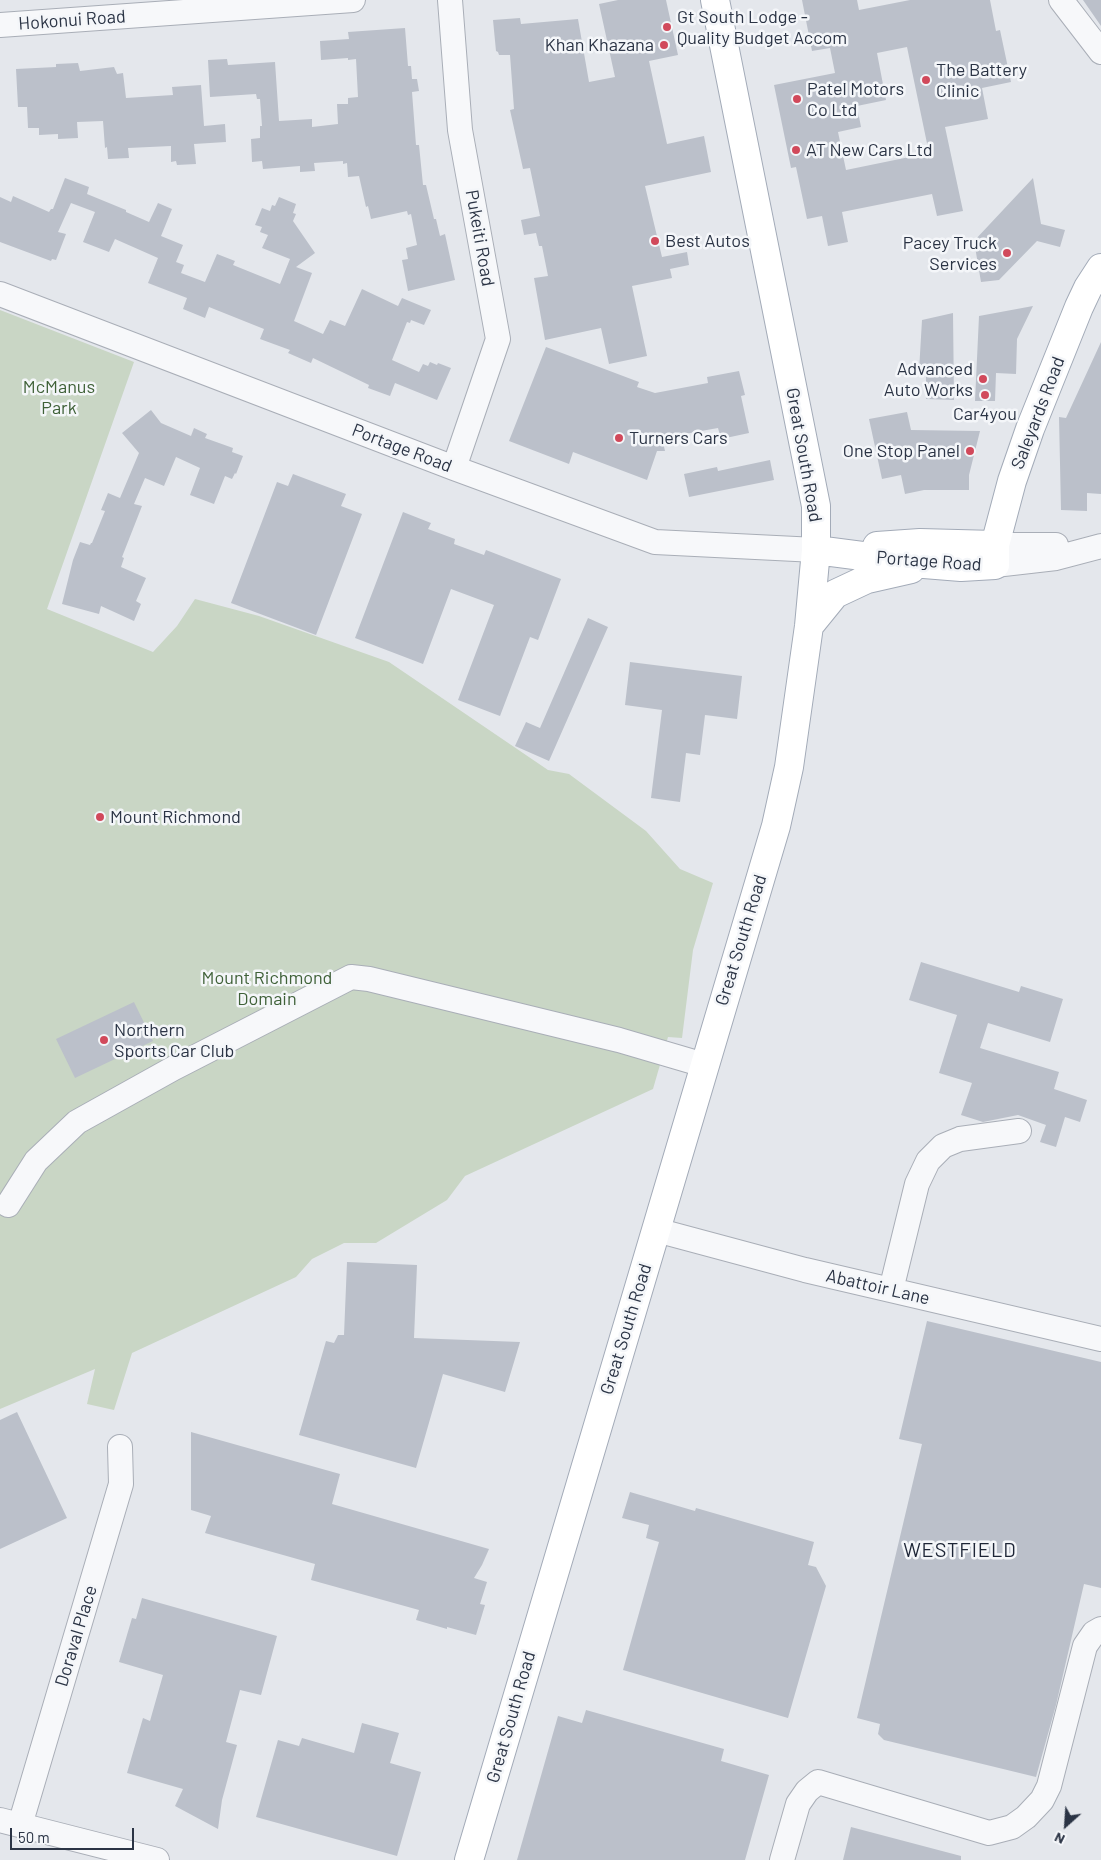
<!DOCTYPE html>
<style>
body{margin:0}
#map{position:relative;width:1101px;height:1860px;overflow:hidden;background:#e4e7ec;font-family:Barlow,sans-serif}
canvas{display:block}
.north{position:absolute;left:1041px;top:1800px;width:50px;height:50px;-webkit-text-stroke:4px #f4f6f9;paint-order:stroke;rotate:206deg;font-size:14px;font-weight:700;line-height:20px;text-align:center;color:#2b3445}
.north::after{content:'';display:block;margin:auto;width:18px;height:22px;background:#2b3445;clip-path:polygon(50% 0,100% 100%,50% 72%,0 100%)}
.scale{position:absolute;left:10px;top:1828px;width:124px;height:22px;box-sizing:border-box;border:2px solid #2b3445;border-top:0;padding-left:6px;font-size:15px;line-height:18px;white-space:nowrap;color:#2b3445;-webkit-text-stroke:4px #f4f6f9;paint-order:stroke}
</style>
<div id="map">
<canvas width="1101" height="1860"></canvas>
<div class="north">N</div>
<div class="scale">50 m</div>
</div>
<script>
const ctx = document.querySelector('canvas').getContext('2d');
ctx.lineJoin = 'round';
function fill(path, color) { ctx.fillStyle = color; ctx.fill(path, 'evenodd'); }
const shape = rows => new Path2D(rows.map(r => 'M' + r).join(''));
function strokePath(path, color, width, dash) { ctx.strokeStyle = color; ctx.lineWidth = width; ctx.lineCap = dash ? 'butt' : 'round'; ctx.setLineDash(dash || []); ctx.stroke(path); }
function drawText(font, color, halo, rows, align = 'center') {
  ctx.font = font + ' Barlow,sans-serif'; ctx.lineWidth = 5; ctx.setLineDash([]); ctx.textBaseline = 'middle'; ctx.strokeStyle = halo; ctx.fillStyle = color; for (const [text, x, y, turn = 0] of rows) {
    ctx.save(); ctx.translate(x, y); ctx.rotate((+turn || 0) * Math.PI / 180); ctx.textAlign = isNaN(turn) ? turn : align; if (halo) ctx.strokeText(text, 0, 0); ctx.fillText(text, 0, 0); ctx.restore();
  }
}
fill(shape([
 [0,310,134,362,47,609,153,652,177,626,195,599,259,616,389,662,548,770,569,774,646,831,680,869,713,883,693,950,682,1038,668,1037,653,1089,465,1176,447,1200,376,1243,344,1243,312,1259,296,1277,132,1353,114,1410,87,1404,95,1369,0,1409]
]), '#c9d6c5');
fill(shape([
 [618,0,666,0,678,55,649,61,667,144,704,136,711,172,645,186,662,257,687,252,689,265,670,269,672,278,632,286,647,356,609,364,601,328,545,340,534,278,548,276,542,246,539,246,536,233,524,235,521,220,540,216,530,168,523,169,510,110,514,109,510,55,499,55,498,52,496,51,493,20,520,18,521,24,578,19,589,82,615,77,599,4],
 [802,0,857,0,859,10,910,0,990,0,996,31,1000,30,1011,82,982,88,988,119,945,127,963,211,937,216,932,194,842,212,848,242,828,246,822,216,807,219,796,167,791,168,774,85,835,73,830,48,812,51],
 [907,47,929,153,846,170,838,132,861,127,857,106,886,100,877,53],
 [1083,0,1101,0,1101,26],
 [405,28,408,66,411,66,412,79,417,79,419,91,412,92,416,145,419,145,423,185,426,185,434,219,436,219,440,236,445,234,455,280,408,291,402,260,408,259,406,248,417,245,411,214,408,215,407,211,371,219,368,206,366,207,359,176,348,177,347,163,343,164,343,161,314,163,315,171,300,172,300,166,263,169,262,161,252,162,251,139,260,138,260,126,262,126,260,99,257,99,256,94,210,97,208,60,227,59,228,65,275,62,279,121,312,119,312,127,338,124,337,104,348,104,348,98,358,97,356,59,348,60,348,58,321,60,320,41,349,39,348,32],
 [78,63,80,71,114,67,117,74,123,73,126,98,173,95,172,87,201,85,204,126,225,124,226,142,194,144,196,164,177,165,176,161,171,162,171,146,128,148,129,158,108,159,107,147,105,148,103,121,77,122,78,138,58,139,58,134,39,135,39,128,28,128,27,107,18,107,16,69,56,67,56,64],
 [65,178,89,187,87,194,126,210,126,212,149,222,158,203,172,209,161,236,183,245,176,262,184,265,181,273,205,282,217,254,235,261,233,265,280,284,290,259,262,248,268,235,260,232,262,227,255,225,262,208,270,211,272,205,275,206,279,197,296,204,293,213,296,214,293,221,315,253,296,267,312,273,294,321,323,334,330,320,345,326,362,289,398,306,402,298,431,310,424,325,411,320,410,323,407,322,392,360,419,372,423,364,428,366,430,362,437,365,438,363,451,368,437,400,395,383,390,396,368,388,369,385,313,358,311,363,288,353,290,350,260,339,264,329,209,307,205,318,183,309,187,298,148,283,158,258,115,239,109,252,83,242,95,212,71,203,58,232,66,234,56,260,52,259,51,261,0,242,0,197,11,202,13,196,49,212,51,209,53,209],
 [1033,178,1041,224,1065,230,1060,247,1037,241,999,280,981,282,974,241],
 [1033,306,1017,339,1016,374,996,373,995,401,975,401,979,316],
 [953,313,954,400,926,399,926,371,919,371,922,320],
 [1101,342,1101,494,1087,493,1087,511,1061,510,1059,417,1066,418],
 [546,347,639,382,637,387,655,393,708,383,707,377,739,371,745,395,741,396,749,433,721,439,718,428,662,438,665,451,657,451,647,480,573,452,569,464,509,441],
 [151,410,161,423,191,436,194,428,207,434,205,438,233,448,232,452,243,456,236,474,235,473,232,479,225,476,214,504,190,495,200,468,176,457,164,486,145,478,134,504,142,506,122,557,124,558,121,567,146,578,136,601,141,604,134,621,101,606,99,614,62,604,73,560,80,542,90,545,91,543,92,543,105,511,101,510,108,493,120,498,139,453,122,433],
 [907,412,911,430,980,431,969,475,969,490,924,490,905,494,901,475,882,479,869,419],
 [770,460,774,480,689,497,684,474,717,467,718,471],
 [293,474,346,494,341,506,362,514,316,635,231,603,277,482,288,486],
 [403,512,431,523,428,529,455,539,454,544,484,555,486,550,561,579,538,640,530,637,500,716,458,700,494,605,451,589,423,664,355,638],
 [588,618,608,627,549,761,515,746,526,722,540,728],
 [630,662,742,676,737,719,705,715,700,755,686,753,680,802,651,798,662,710,625,705],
 [921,962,1019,992,1021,986,1063,999,1050,1042,988,1023,980,1048,1059,1072,1054,1089,1087,1100,1080,1122,1065,1117,1056,1147,1040,1142,1046,1125,1018,1115,983,1122,961,1115,972,1083,939,1073,957,1015,909,1000],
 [134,1002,153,1041,75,1078,56,1039],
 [347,1262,417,1265,414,1338,520,1342,505,1392,443,1374,416,1468,299,1435,326,1341,334,1343,338,1335,344,1335],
 [927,1321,1101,1362,1101,1588,1084,1584,1056,1705,1036,1777,884,1740,878,1734,880,1724,857,1718,922,1444,899,1439],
 [17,1412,67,1518,0,1549,0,1420],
 [191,1432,340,1474,332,1504,489,1549,482,1565,474,1578,487,1582,480,1604,485,1605,476,1635,447,1627,447,1629,416,1620,419,1610,311,1580,315,1564,205,1533,211,1516,191,1510],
 [630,1492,695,1511,696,1508,814,1542,808,1565,816,1567,826,1586,788,1718,623,1670,659,1542,646,1538,649,1525,622,1518],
 [142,1598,277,1636,261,1695,240,1690,226,1742,237,1745,222,1800,218,1829,175,1806,183,1789,127,1773,143,1718,150,1721,163,1675,119,1662,132,1618,136,1619],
 [586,1710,724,1749,721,1761,769,1775,745,1860,517,1860,558,1716,582,1723],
 [362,1723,399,1733,390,1763,421,1772,397,1856,256,1817,278,1740,299,1746,302,1738,354,1753],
 [851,1827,961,1856,961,1860,843,1860]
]), '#bbc0ca');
const minor = shape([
 [450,0,460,130,498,339,454,468],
 [1061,0,1101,52],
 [0,25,353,0],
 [0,294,454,468,655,542,816,550],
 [995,545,1056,545],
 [995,565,1056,558,1101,546],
 [8,1205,36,1161,77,1122,174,1068,351,977,369,979,619,1040,704,1065],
 [656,1230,805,1270,1101,1339],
 [891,1290,917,1184,928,1161,943,1146,960,1139,1019,1131],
 [0,1820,157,1860],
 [20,1825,121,1484,120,1447],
 [782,1860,798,1804,807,1791,818,1782,989,1833,1012,1827,1026,1817,1042,1800,1049,1786,1085,1646,1094,1633,1101,1629]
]);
const major = shape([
 [877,546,920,543,995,545],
 [816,550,924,564,961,567,995,565,995,545,1012,481,1030,429,1079,307,1088,288,1101,268],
 [809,626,835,594,867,579,911,569],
 [469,1860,776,826,789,767,809,626,816,550,816,506,715,0]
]);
strokePath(minor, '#a9aeb7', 26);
strokePath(major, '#a3abb8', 30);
strokePath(minor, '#f7f8fa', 24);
strokePath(major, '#fff', 28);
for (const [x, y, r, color] of [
 [667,27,5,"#d1495b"],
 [664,45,5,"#d1495b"],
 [926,80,5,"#d1495b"],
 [797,99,5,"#d1495b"],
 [796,150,5,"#d1495b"],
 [655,241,5,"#d1495b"],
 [1007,253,5,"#d1495b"],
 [983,379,5,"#d1495b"],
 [985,395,5,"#d1495b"],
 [619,438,5,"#d1495b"],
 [970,451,5,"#d1495b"],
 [100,817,5,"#d1495b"],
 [104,1040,5,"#d1495b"]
]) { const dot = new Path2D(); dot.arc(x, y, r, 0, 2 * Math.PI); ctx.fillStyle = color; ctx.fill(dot); strokePath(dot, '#f4f6f9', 2); }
drawText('18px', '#2b3445', '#f4f6f9', [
 ["Gt South Lodge -",677,17],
 ["Quality Budget Accom",677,38],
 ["Khan Khazana",654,45,"right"],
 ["The Battery",936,70],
 ["Clinic",936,91],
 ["Patel Motors",807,89],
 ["Co Ltd",807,110],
 ["AT New Cars Ltd",806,150],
 ["Best Autos",665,241],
 ["Pacey Truck",997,243,"right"],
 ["Services",997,264,"right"],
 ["Advanced",973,369,"right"],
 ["Auto Works",973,390,"right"],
 ["Car4you",985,414,"center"],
 ["Turners Cars",629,438],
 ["One Stop Panel",960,451,"right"],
 ["Mount Richmond",110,817],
 ["Northern",114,1030],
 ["Sports Car Club",114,1051]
], 'left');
drawText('18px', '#2b3445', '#f4f6f9', [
 ["Hokonui Road",72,20,-4],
 ["Pukeiti Road",480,238,80],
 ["Saleyards Road",1038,413,-69],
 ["Portage Road",402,448,21],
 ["Great South Road",804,455,80],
 ["Portage Road",929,561,4],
 ["Great South Road",741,940,-73],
 ["Abattoir Lane",878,1287,13],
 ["Great South Road",626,1329,-73],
 ["Doraval Place",76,1636,-73],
 ["Great South Road",511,1717,-74]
]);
drawText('18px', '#3f6138', '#f4f6f9', [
 ["McManus",59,387],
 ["Park",59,408],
 ["Mount Richmond",267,978],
 ["Domain",267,999]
]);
ctx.letterSpacing = '1px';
drawText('20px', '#1d2536', '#f4f6f9', [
 ["WESTFIELD",960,1550]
]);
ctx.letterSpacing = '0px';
</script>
